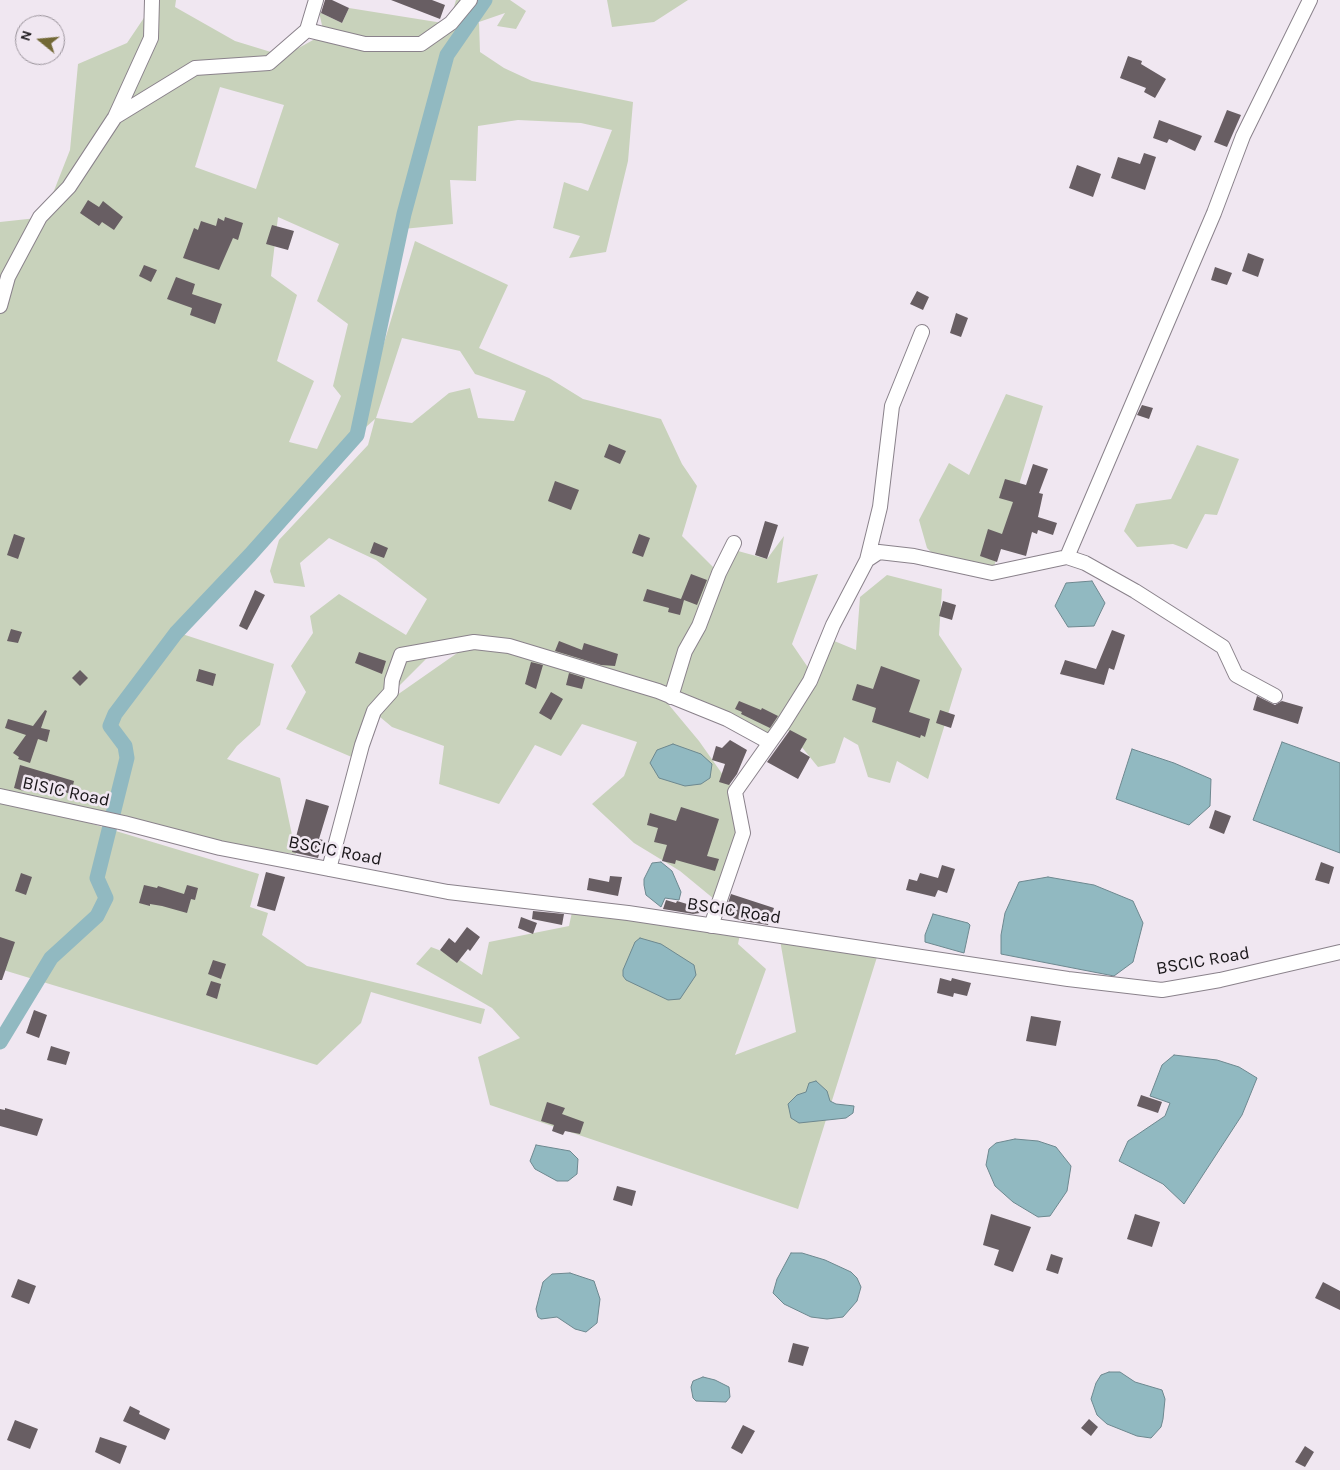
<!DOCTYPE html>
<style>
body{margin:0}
#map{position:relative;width:1340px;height:1470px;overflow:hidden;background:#f0e7f1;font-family:Karla,sans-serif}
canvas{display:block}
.north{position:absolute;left:15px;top:15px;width:50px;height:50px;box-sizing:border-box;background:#f0e7f1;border:1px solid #9a939b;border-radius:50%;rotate:287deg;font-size:14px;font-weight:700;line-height:20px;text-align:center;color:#191619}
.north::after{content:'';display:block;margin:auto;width:18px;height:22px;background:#726835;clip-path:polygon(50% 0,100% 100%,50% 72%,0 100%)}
</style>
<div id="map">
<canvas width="1340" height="1470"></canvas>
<div class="north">N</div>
</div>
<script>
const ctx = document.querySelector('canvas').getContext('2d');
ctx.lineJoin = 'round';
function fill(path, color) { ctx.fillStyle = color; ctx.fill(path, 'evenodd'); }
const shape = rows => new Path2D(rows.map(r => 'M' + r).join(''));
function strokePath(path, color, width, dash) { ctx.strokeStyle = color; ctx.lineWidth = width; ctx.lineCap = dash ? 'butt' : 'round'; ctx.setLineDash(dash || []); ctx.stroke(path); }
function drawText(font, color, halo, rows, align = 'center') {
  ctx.font = font + ' Karla,sans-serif'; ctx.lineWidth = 5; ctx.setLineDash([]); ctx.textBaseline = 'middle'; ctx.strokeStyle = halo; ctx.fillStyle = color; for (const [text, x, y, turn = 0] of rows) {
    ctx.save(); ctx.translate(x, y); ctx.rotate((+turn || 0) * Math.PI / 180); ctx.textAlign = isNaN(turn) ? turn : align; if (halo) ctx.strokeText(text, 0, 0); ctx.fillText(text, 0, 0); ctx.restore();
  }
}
fill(shape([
 [156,0,176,0,175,7,235,41,284,56,324,34,319,12,342,23,349,8,449,24,456,0,485,0,450,52,479,22,488,0,510,0,526,11,516,29,497,26,505,13,479,22,480,52,504,68,532,81,633,102,628,161,606,252,569,258,580,236,553,228,564,182,588,191,612,130,581,123,518,120,478,126,476,181,450,180,453,224,403,229,359,425,415,241,508,285,479,348,549,378,583,399,661,419,682,464,697,486,682,536,719,573,725,560,738,551,767,559,784,536,777,583,818,574,792,644,807,666,808,674,827,638,856,650,860,597,887,575,942,589,939,635,962,669,928,779,897,761,890,783,868,777,858,745,844,737,835,763,818,767,783,724,769,742,659,693,699,741,735,792,743,833,714,899,680,871,634,843,592,804,624,776,637,742,582,724,561,756,535,745,499,804,439,784,444,746,392,727,374,712,354,758,286,729,306,692,291,666,313,633,310,616,339,594,406,635,427,599,376,560,329,538,300,563,305,587,274,583,270,571,279,540,368,445,375,419,357,435,250,555,176,632,274,664,260,725,237,746,227,759,280,778,296,854,222,845,6,798,259,874,250,907,268,913,262,935,307,966,485,1009,481,1024,371,992,361,1023,317,1065,0,969,0,306,46,211,70,150,78,64,127,43],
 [220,87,284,105,256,189,195,167],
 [278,217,339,244,317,301,348,324,333,386,341,396,317,449,289,442,314,381,277,361,297,295,271,276],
 [402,338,460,351,475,374,526,391,514,421,478,418,470,388,449,393,412,423,376,418],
 [473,642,377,709,377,708,437,648],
 [607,0,688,0,654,22,612,27],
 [37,218,0,287,0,222],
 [1006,394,1043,406,992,573,943,564,927,548,919,520,949,463,969,475],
 [1197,445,1239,459,1217,515,1205,514,1187,549,1173,544,1137,547,1124,531,1136,504,1171,499],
 [572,912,740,934,738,944,766,969,735,1055,796,1032,780,940,877,957,798,1209,490,1105,478,1057,520,1038,492,1008,416,964,431,947,452,955,482,975,489,942,569,926]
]), '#c8d2bb');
const water = shape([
 [1092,581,1105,603,1094,626,1068,627,1055,606,1066,583,1092,581],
 [1282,742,1340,763,1340,853,1253,820,1282,742],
 [673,744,701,754,712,764,710,778,701,784,685,786,659,778,650,763,657,750,673,744],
 [1132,749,1174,763,1211,779,1210,806,1189,825,1116,799,1132,749],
 [661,862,672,871,681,892,679,900,665,898,661,907,646,895,644,885,644,879,652,863,661,862],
 [1048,877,1094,885,1133,901,1143,923,1133,962,1114,976,1001,954,1001,935,1005,913,1019,882,1048,877],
 [933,914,968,923,970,925,964,953,925,942,925,935,933,914],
 [640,938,661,944,694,965,696,975,680,999,668,1000,626,980,623,976,623,970,635,942,640,938],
 [1174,1055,1217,1060,1239,1067,1257,1078,1242,1115,1184,1204,1163,1184,1119,1161,1128,1141,1165,1116,1170,1103,1150,1096,1162,1065,1174,1055],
 [816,1081,827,1091,830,1101,836,1104,854,1106,853,1113,846,1118,799,1123,791,1118,788,1104,797,1095,806,1092,809,1083,816,1081],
 [1015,1139,1038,1141,1056,1147,1071,1166,1067,1191,1050,1216,1038,1217,1013,1202,995,1186,986,1165,989,1149,996,1143,1015,1139],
 [536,1145,570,1151,578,1159,577,1174,568,1181,557,1181,535,1169,530,1161,536,1145],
 [791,1253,802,1253,825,1260,851,1272,857,1278,861,1287,857,1301,843,1317,827,1319,811,1317,784,1304,773,1293,777,1279,791,1253],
 [570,1273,594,1281,600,1299,597,1323,586,1332,575,1329,557,1317,541,1319,538,1317,536,1309,543,1282,552,1274,570,1273],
 [1109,1372,1120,1372,1135,1382,1162,1390,1165,1399,1163,1419,1161,1427,1151,1438,1137,1436,1107,1424,1097,1415,1091,1399,1096,1383,1101,1375,1109,1372],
 [703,1377,715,1380,729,1387,730,1397,726,1402,696,1401,693,1398,691,1387,693,1381,703,1377]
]);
fill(water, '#91b9c1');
strokePath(water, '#6d888f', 1);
strokePath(shape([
 [0,1042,51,958,97,916,106,898,97,878,127,758,125,746,110,726,115,714,176,633,250,555,357,435,404,214,447,55,485,0]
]), '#91b9c1', 15);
fill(shape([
 [325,0,332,0,349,8,342,23,321,13],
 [391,0,432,0,445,5,440,19],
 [1128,56,1142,61,1141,64,1166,79,1155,98,1144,92,1146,88,1120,78],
 [1227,110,1241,115,1227,147,1214,142],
 [1159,120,1202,136,1195,151,1169,139,1167,143,1153,138],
 [1144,153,1156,157,1145,190,1111,178,1118,157,1140,164],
 [1077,165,1101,174,1093,197,1069,188],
 [88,200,99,207,103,201,123,217,114,230,102,222,99,226,80,213],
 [225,217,243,223,238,240,233,238,219,270,183,258,194,228,198,230,201,221,216,226,218,218,224,221],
 [272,225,294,231,288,250,266,244],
 [1248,253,1264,259,1258,277,1242,271],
 [144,265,157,270,151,282,139,276],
 [1215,267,1232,273,1227,285,1211,280],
 [176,277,195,284,192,294,222,304,215,324,190,315,192,308,167,299],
 [917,291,929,297,923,310,910,304],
 [956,313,968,318,961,337,950,333],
 [1142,405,1153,408,1149,419,1137,415],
 [609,444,626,451,620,464,604,457],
 [1033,464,1048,469,1039,493,1043,494,1038,517,1057,523,1053,535,1038,530,1037,534,1032,532,1026,556,1001,549,997,562,980,556,988,529,1002,534,1013,502,999,498,1005,479,1026,485],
 [555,481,579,490,571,510,548,501],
 [765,521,778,525,767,559,755,555],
 [14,534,25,538,18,559,7,555],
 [639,534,650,538,643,557,632,553],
 [374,542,388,548,384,558,370,553],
 [691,574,707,580,697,605,684,600,680,615,668,612,669,608,643,601,647,589,681,599],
 [255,590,265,595,247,630,239,626],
 [943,601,956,605,952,620,939,616],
 [11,629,22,632,18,643,7,641],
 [1112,630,1125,635,1114,670,1109,668,1104,685,1060,674,1065,660,1096,669],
 [559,641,582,650,584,643,618,654,615,666,601,665,555,651],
 [359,652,386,661,382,674,355,663],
 [531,662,543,665,536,689,525,684],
 [881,666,920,680,909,712,930,719,925,737,921,735,920,738,872,722,876,708,852,700,857,684,873,689],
 [199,669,216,674,213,686,196,681],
 [80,670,88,678,80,686,72,678],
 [569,673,585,678,582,689,566,685],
 [551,692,563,699,551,720,539,713],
 [1257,696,1275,705,1282,701,1303,707,1298,724,1253,710],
 [739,701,761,710,762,708,778,716,770,728,741,714,742,712,735,709],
 [45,710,47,711,41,728,50,730,47,742,38,739,30,763,18,759,19,757,13,753,26,735,5,728,8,719,33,726],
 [940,710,955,715,951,728,936,723],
 [790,730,807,739,800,751,810,757,798,779,767,762],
 [730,740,747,750,737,774,729,785,719,782,725,764,712,760,716,746,722,748],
 [20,765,74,781,71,794,44,787,42,793,25,788,24,791,14,788],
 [306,799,329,806,319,839,323,840,318,858,292,852],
 [681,807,719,819,707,856,719,859,715,871,676,860,675,864,662,861,667,845,654,842,658,828,647,825,650,813,676,821],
 [1215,810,1231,816,1224,834,1209,828],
 [1321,862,1334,867,1329,884,1315,880],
 [942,865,955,869,947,893,938,890,935,897,906,890,909,879,917,881,920,873,938,878],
 [266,872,285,877,275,911,257,906],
 [21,873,32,877,26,895,15,891],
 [610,876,622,877,618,896,587,890,589,878,609,882],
 [144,885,157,888,158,886,184,894,187,885,198,888,195,900,191,899,187,913,162,906,150,904,150,906,139,903],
 [731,894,774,908,768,925,743,921,724,915],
 [666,900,676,903,677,901,707,910,707,912,693,914,663,909],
 [533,911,564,914,562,925,532,919],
 [521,917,537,923,533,934,518,928],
 [467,927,480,937,470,951,468,949,457,963,440,950,449,938,455,943],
 [0,937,15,942,2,980,0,980],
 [213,960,226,964,221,979,208,974],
 [940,978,951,981,952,978,971,983,967,996,954,993,953,997,937,993],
 [211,981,221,984,217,999,206,995],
 [34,1010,47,1015,39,1038,26,1033],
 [1031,1016,1061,1021,1056,1046,1026,1041],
 [51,1046,70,1052,66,1065,47,1060],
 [1141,1095,1162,1102,1158,1113,1137,1106],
 [547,1102,565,1108,562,1114,584,1122,580,1134,565,1131,563,1135,552,1131,554,1125,541,1121],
 [5,1108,43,1119,37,1136,0,1126,0,1109,5,1110],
 [617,1186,636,1191,632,1206,613,1200],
 [991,1214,1031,1227,1013,1272,994,1265,999,1250,983,1245],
 [1135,1214,1160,1222,1152,1247,1127,1239],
 [1051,1254,1063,1258,1058,1274,1046,1270],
 [18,1279,36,1286,29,1304,11,1297],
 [1323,1282,1340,1291,1340,1310,1315,1298],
 [793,1343,809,1347,803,1366,788,1362],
 [130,1406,140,1411,139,1414,170,1429,165,1440,123,1421],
 [1089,1419,1098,1427,1091,1436,1081,1428],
 [15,1420,38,1429,30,1449,7,1440],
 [743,1425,755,1431,742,1454,731,1448],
 [100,1437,127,1446,120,1464,95,1452],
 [1305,1446,1314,1452,1305,1467,1295,1462]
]), '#685e63');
const street = shape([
 [307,30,365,44,421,44,451,23,470,0],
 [115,117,195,68,269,63,307,30,316,0],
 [0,306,8,277,40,217,69,187,115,117,151,38,152,0],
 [1067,557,1085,563,1135,591,1223,647,1236,675,1275,696],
 [867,560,880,507,892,406,922,332],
 [671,697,685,651,699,626,719,573,734,543],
 [0,796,124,823,220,848,448,892,628,913,1068,979,1162,990,1220,980,1340,952],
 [329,869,362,745,374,711,391,692,392,680,401,655,474,642,509,646,658,691,727,719,769,742],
 [711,926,743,833,735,792,783,724,810,681,833,625,867,560,879,552,914,556,992,573,1067,557,1214,213,1243,136,1310,0]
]);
strokePath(street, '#8a828b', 16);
strokePath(street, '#fff', 14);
drawText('18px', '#191619', '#f0e7f1', [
 ["BISIC Road",66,792,12],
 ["BSCIC Road",335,851,11],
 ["BSCIC Road",734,911,9],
 ["BSCIC Road",1203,961,-10]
]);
</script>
